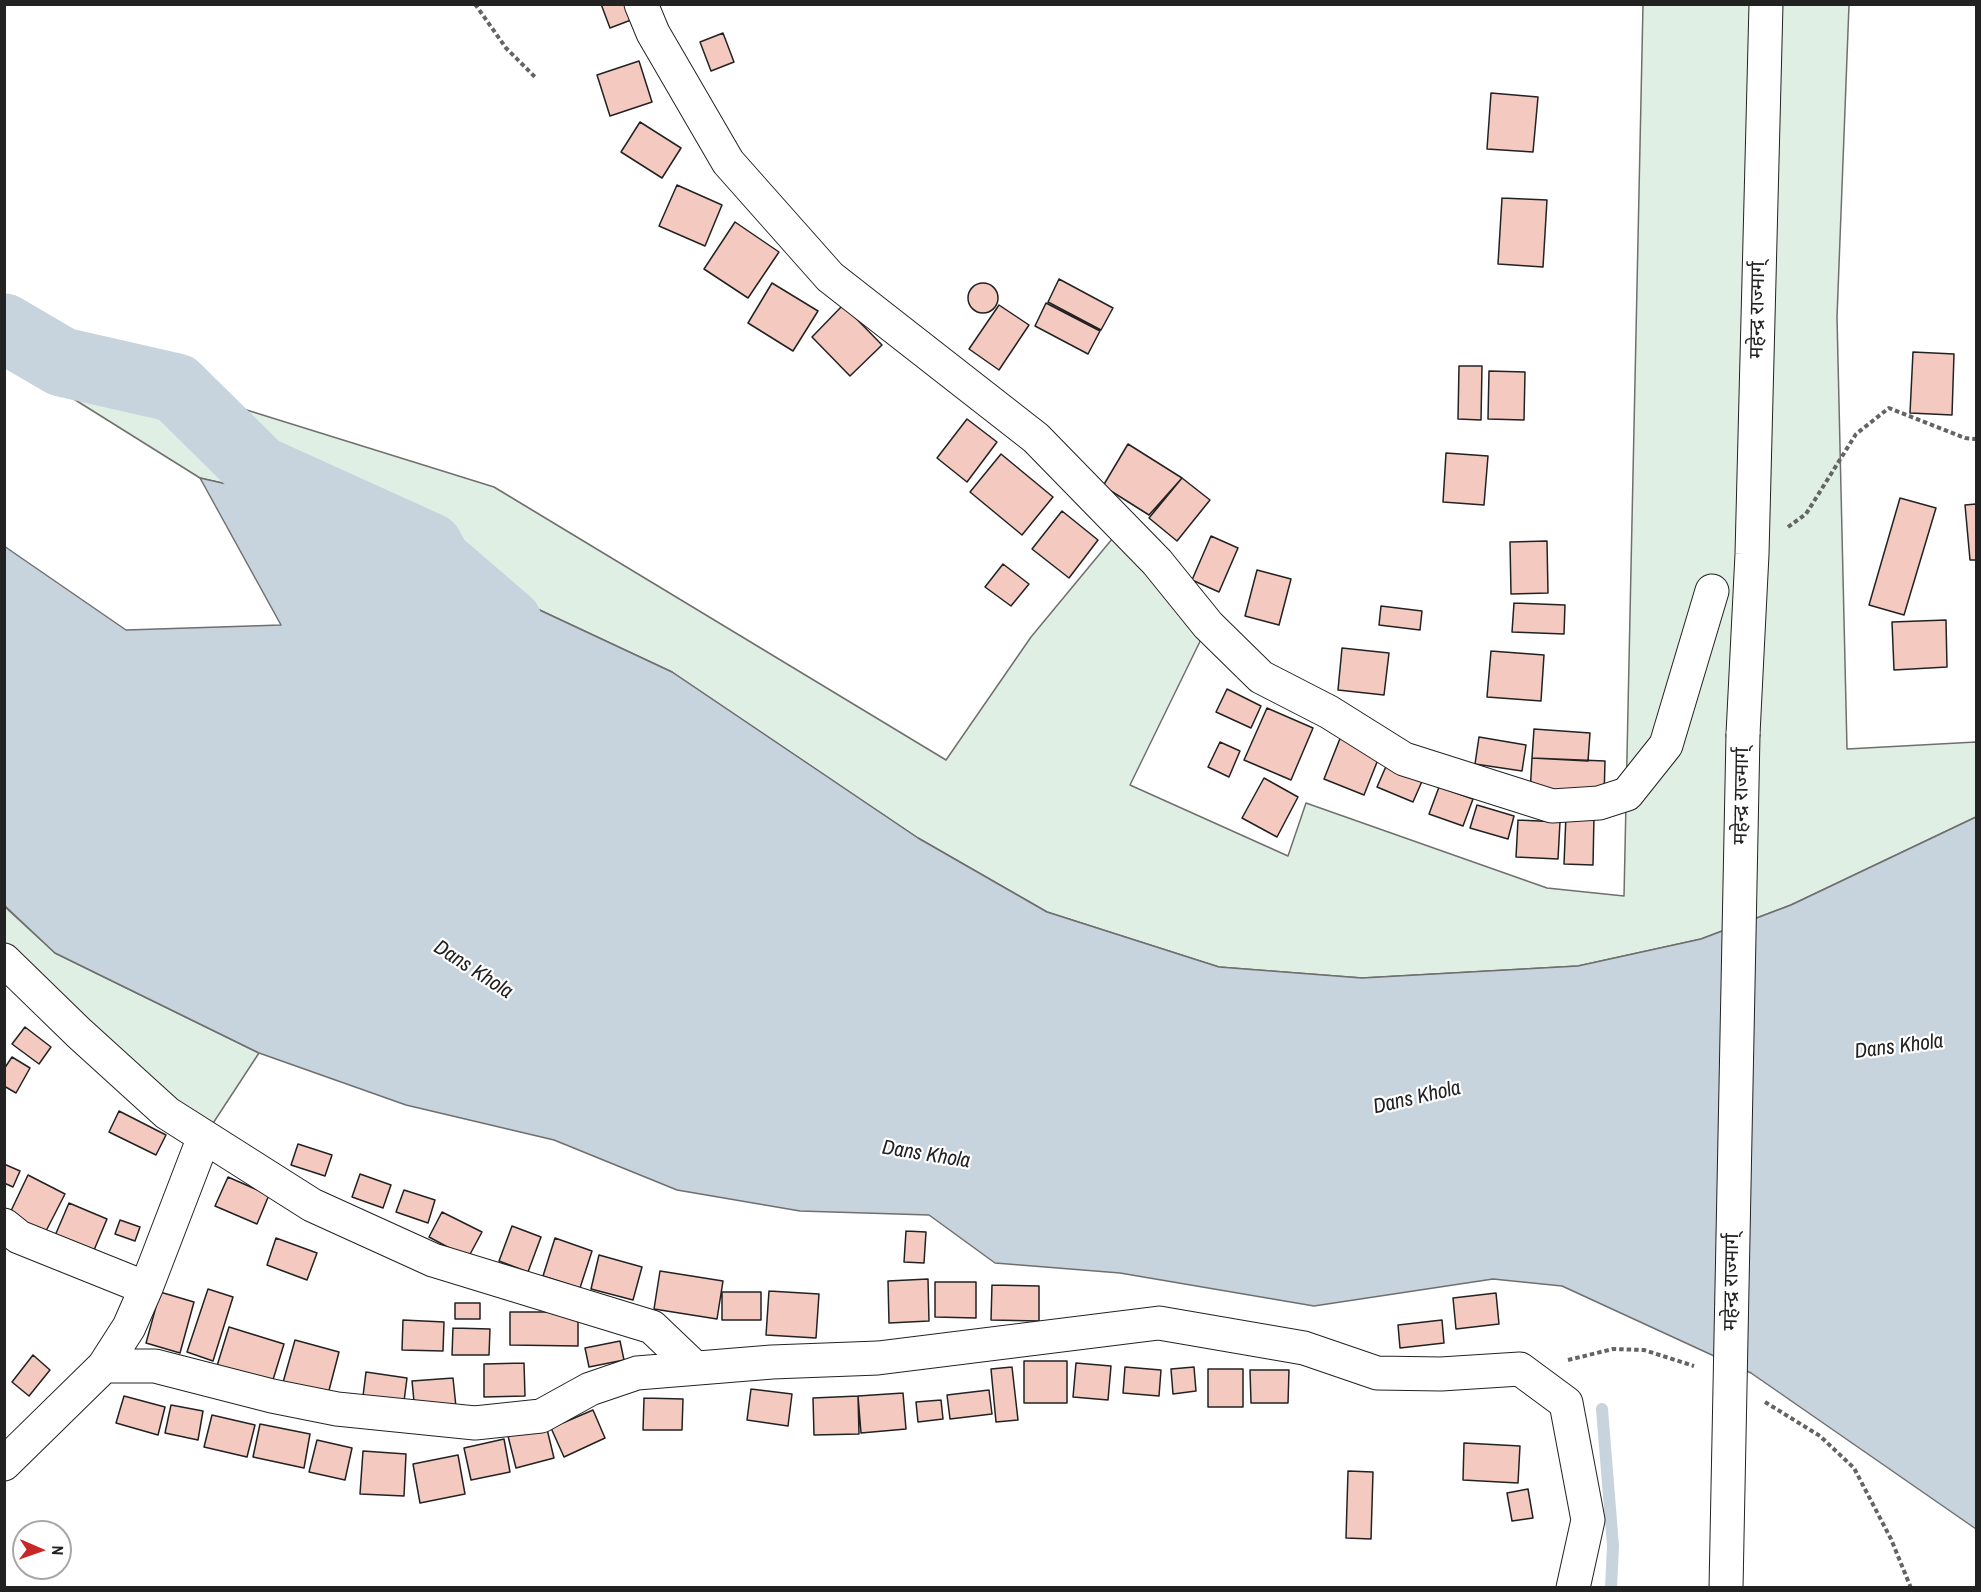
<!DOCTYPE html>
<meta charset="utf-8">
<style>
body{margin:0}
#map{position:relative;width:1981px;height:1592px;overflow:hidden;background:#fff;font-family:"Archivo Narrow",sans-serif}
canvas{display:block}
.frame{position:absolute;inset:0;border:6px solid #222;pointer-events:none}
.north{position:absolute;left:12px;top:1520px;width:60px;height:60px;box-sizing:border-box;background:#fff;border:2px solid #a7a7a7;border-radius:50%;rotate:92deg;font-size:16px;font-weight:700;line-height:24px;text-align:center;color:#222}
.north::after{content:'';display:block;margin:auto;width:21px;height:27px;background:#c62828;clip-path:polygon(50% 0,100% 100%,50% 72%,0 100%)}
</style>
<div id="map">
<canvas width="1981" height="1592"></canvas>
<div class="frame"></div>
<div class="north">N</div>
</div>
<script>
const ctx = document.querySelector('canvas').getContext('2d');
ctx.lineJoin = 'round';
function fill(path, color) { ctx.fillStyle = color; ctx.fill(path, 'evenodd'); }
const shape = rows => new Path2D(rows.map(r => 'M' + r).join(''));
function strokePath(path, color, width, dash) { ctx.strokeStyle = color; ctx.lineWidth = width; ctx.lineCap = dash ? 'butt' : 'round'; ctx.setLineDash(dash || []); ctx.stroke(path); }
function drawText(font, color, halo, rows, align = 'center') {
  ctx.font = font + ' "Archivo Narrow","Noto Sans Devanagari",sans-serif'; ctx.lineWidth = 4.5; ctx.setLineDash([]); ctx.textBaseline = 'middle'; ctx.strokeStyle = halo; ctx.fillStyle = color; for (const [text, x, y, turn = 0] of rows) {
    ctx.save(); ctx.translate(x, y); ctx.rotate((+turn || 0) * Math.PI / 180); ctx.textAlign = isNaN(turn) ? turn : align; if (halo) ctx.strokeText(text, 0, 0); ctx.fillText(text, 0, 0); ctx.restore();
  }
}
const green = shape([
 [1643,5,1849,5,1837,317,1847,749,1976,742,1976,817,1791,905,1701,939,1578,966,1362,978,1219,967,1047,912,918,838,672,672,437,562,262,492,200,478,5,356,5,328,62,362,176,388,494,487,946,760,1031,637,1122,527,1208,625,1130,785,1288,856,1306,803,1547,888,1624,896,1643,5],
 [4,906,55,953,259,1053,204,1137,5,960,4,906]
]);
fill(green, '#e0efe3');
strokePath(green, '#6f6f6f', 1.5);
const water = shape([
 [200,478,262,492,437,562,672,672,918,838,1047,912,1219,967,1362,978,1578,966,1701,939,1791,905,1976,817,1976,1529,1751,1373,1562,1286,1493,1279,1314,1306,1120,1273,995,1263,929,1215,800,1211,677,1190,554,1140,406,1105,259,1053,55,953,5,906,4,546,126,630,281,625,200,478]
]);
fill(water, '#c7d3dd');
strokePath(water, '#6f6f6f', 1.5);
strokePath(shape([
 [1602,1409,1613,1546,1611,1588]
]), '#c7d3dd', 12);
strokePath(shape([
 [4,328,62,362,176,388,259,470,429,547,437,562,508,623]
]), '#c7d3dd', 69);
const building = shape([
 [601,4,625,4,631,20,610,28,601,4],
 [723,33,734,62,711,71,700,42,723,33],
 [639,61,652,102,610,116,597,75,639,61],
 [1491,93,1538,97,1533,152,1487,149,1491,93],
 [640,122,681,148,662,178,621,152,640,122],
 [677,185,722,205,705,246,659,226,677,185],
 [1502,198,1547,200,1543,267,1498,264,1502,198],
 [735,222,779,252,748,298,704,269,735,222],
 [1059,279,1113,308,1101,330,1048,302,1059,279],
 '968 298a15 15 0 1 1 30 0a15 15 0 1 1-30 0Z',
 [772,283,818,311,793,351,748,323,772,283],
 [1046,303,1100,331,1088,354,1035,326,1046,303],
 [843,305,882,345,850,376,812,337,843,305],
 [999,305,1029,325,999,370,969,349,999,305],
 [1913,352,1954,354,1952,415,1910,413,1913,352],
 [1459,366,1482,366,1481,420,1458,419,1459,366],
 [1489,371,1525,372,1524,420,1488,419,1489,371],
 [967,419,997,442,967,482,937,458,967,419],
 [1128,444,1182,478,1149,515,1103,486,1128,444],
 [1446,453,1488,456,1484,505,1443,502,1446,453],
 [1001,454,1053,497,1022,535,970,492,1001,454],
 [1182,478,1210,500,1177,541,1149,518,1182,478],
 [1900,498,1936,508,1904,615,1869,605,1900,498],
 [1976,504,1976,560,1970,560,1965,505,1976,504],
 [1062,511,1098,540,1069,578,1032,549,1062,511],
 [1211,536,1238,548,1219,592,1192,580,1211,536],
 [1547,541,1548,593,1511,594,1510,542,1547,541],
 [1003,564,1029,584,1011,606,985,587,1003,564],
 [1257,570,1291,579,1279,625,1245,616,1257,570],
 [1514,603,1565,605,1564,634,1512,632,1514,603],
 [1381,606,1422,611,1420,630,1379,625,1381,606],
 [1946,620,1947,667,1894,670,1892,622,1946,620],
 [1342,648,1389,653,1384,695,1338,690,1342,648],
 [1491,651,1544,655,1541,701,1487,697,1491,651],
 [1227,689,1261,706,1251,728,1216,712,1227,689],
 [1267,708,1313,728,1291,780,1244,760,1267,708],
 [1534,729,1590,733,1588,761,1532,758,1534,729],
 [1341,736,1381,752,1364,795,1324,779,1341,736],
 [1479,737,1526,745,1522,771,1475,764,1479,737],
 [1220,742,1240,751,1229,777,1208,767,1220,742],
 [1532,758,1605,761,1604,798,1530,794,1532,758],
 [1387,764,1423,779,1413,802,1377,787,1387,764],
 [1264,778,1298,797,1277,837,1242,818,1264,778],
 [1439,787,1473,799,1463,826,1429,814,1439,787],
 [1477,805,1514,816,1508,839,1470,828,1477,805],
 [1566,815,1594,816,1593,865,1564,864,1566,815],
 [1518,820,1560,822,1558,859,1516,857,1518,820],
 [25,1027,51,1047,39,1064,12,1044,25,1027],
 [12,1057,30,1068,16,1093,4,1086,4,1069,12,1057],
 [119,1111,166,1135,156,1155,109,1132,119,1111],
 [298,1144,332,1155,325,1176,291,1165,298,1144],
 [4,1164,20,1171,13,1187,4,1183,4,1164],
 [360,1174,391,1185,383,1208,352,1197,360,1174],
 [28,1175,65,1194,45,1233,9,1215,28,1175],
 [228,1177,269,1195,257,1224,215,1206,228,1177],
 [404,1190,435,1200,428,1223,396,1212,404,1190],
 [69,1203,107,1219,92,1255,54,1238,69,1203],
 [442,1212,482,1232,468,1258,429,1237,442,1212],
 [120,1220,140,1227,135,1241,115,1234,120,1220],
 [512,1226,541,1237,528,1272,499,1261,512,1226],
 [906,1231,926,1232,924,1263,904,1262,906,1231],
 [276,1238,317,1253,307,1280,267,1265,276,1238],
 [555,1238,592,1251,580,1288,543,1276,555,1238],
 [599,1255,642,1267,633,1300,591,1289,599,1255],
 [660,1271,723,1281,717,1319,654,1309,660,1271],
 [928,1279,929,1321,889,1323,888,1281,928,1279],
 [935,1282,976,1282,976,1318,935,1317,935,1282],
 [992,1285,1039,1286,1039,1321,991,1320,992,1285],
 [208,1289,233,1297,213,1361,187,1352,208,1289],
 [769,1291,819,1294,816,1338,766,1335,769,1291],
 [160,1292,194,1302,180,1353,146,1343,160,1292],
 [722,1292,761,1292,761,1320,722,1320,722,1292],
 [1496,1293,1499,1324,1456,1329,1453,1298,1496,1293],
 [455,1303,480,1303,480,1319,455,1319,455,1303],
 [510,1312,578,1312,578,1346,510,1345,510,1312],
 [403,1320,444,1322,443,1351,402,1350,403,1320],
 [1442,1320,1444,1343,1400,1348,1398,1325,1442,1320],
 [229,1327,284,1344,272,1383,217,1366,229,1327],
 [453,1328,490,1329,489,1355,452,1355,453,1328],
 [295,1340,339,1352,327,1398,282,1386,295,1340],
 [620,1341,624,1360,589,1367,585,1348,620,1341],
 [33,1355,50,1370,29,1396,12,1382,33,1355],
 [1024,1361,1067,1361,1067,1403,1024,1403,1024,1361],
 [524,1363,525,1396,484,1397,484,1364,524,1363],
 [1076,1363,1111,1366,1108,1400,1073,1397,1076,1363],
 [1012,1367,1018,1420,996,1422,991,1369,1012,1367],
 [1125,1367,1161,1370,1159,1396,1123,1393,1125,1367],
 [1194,1367,1196,1391,1173,1394,1171,1369,1194,1367],
 [1208,1369,1243,1369,1243,1407,1208,1407,1208,1369],
 [1250,1370,1289,1370,1288,1403,1251,1403,1250,1370],
 [366,1372,407,1378,403,1409,362,1404,366,1372],
 [453,1378,456,1407,415,1412,412,1381,453,1378],
 [751,1389,792,1394,788,1426,747,1420,751,1389],
 [989,1390,992,1414,950,1419,947,1395,989,1390],
 [903,1393,906,1429,861,1433,858,1396,903,1393],
 [124,1396,165,1407,158,1435,116,1423,124,1396],
 [858,1396,859,1434,814,1435,813,1398,858,1396],
 [644,1398,683,1399,682,1430,643,1430,644,1398],
 [941,1400,943,1419,918,1422,916,1402,941,1400],
 [171,1405,203,1411,198,1440,165,1433,171,1405],
 [593,1410,605,1438,564,1457,551,1428,593,1410],
 [212,1415,255,1425,247,1457,204,1447,212,1415],
 [260,1424,310,1434,304,1468,253,1457,260,1424],
 [546,1425,554,1458,516,1468,508,1436,546,1425],
 [504,1439,510,1472,471,1480,464,1448,504,1439],
 [317,1440,352,1448,345,1480,309,1472,317,1440],
 [1464,1443,1520,1446,1518,1483,1463,1480,1464,1443],
 [363,1451,406,1454,404,1496,360,1494,363,1451],
 [458,1455,465,1494,420,1503,413,1464,458,1455],
 [1348,1471,1373,1472,1371,1539,1346,1538,1348,1471],
 [1528,1489,1533,1518,1512,1521,1507,1493,1528,1489]
]);
fill(building, '#f3c9c0');
strokePath(building, '#222', 1.5);
const minor = shape([
 [4,960,79,1033,167,1113,312,1205,433,1260,652,1327,695,1368],
 [4,1225,19,1237,146,1288,129,1327,104,1366],
 [146,1288,204,1137],
 [4,1464,104,1366,155,1366,272,1396,337,1409,475,1423,541,1416,590,1389,637,1373,772,1362,878,1358,1159,1323,1304,1348,1377,1373,1441,1374,1520,1369,1566,1403,1588,1520,1573,1588]
]);
const tertiary = shape([
 [641,4,653,33,728,162,830,277,1036,438,1157,562,1208,625,1261,677,1329,712,1404,759,1552,806,1599,803,1627,794,1666,745,1712,591]
]);
const trunk = shape([
 [1743,734,1752,554,1766,4]
]);
strokePath(minor, '#222', 35);
strokePath(tertiary, '#222', 35);
strokePath(trunk, '#222', 35);
strokePath(shape([
 [475,4,506,48,535,77],
 [1788,527,1806,514,1856,434,1889,408,1965,438,1976,439],
 [1568,1360,1613,1349,1644,1350,1694,1366],
 [1765,1402,1820,1436,1854,1468,1891,1539,1911,1588]
]), '#646464', 4, [4.5, 3]);
strokePath(minor, '#fff', 33);
strokePath(tertiary, '#fff', 33);
strokePath(trunk, '#fff', 33);
const trunkBridge = shape([
 [1726,1588,1743,734]
]);
strokePath(trunkBridge, '#222', 35, []);
strokePath(trunkBridge, '#fff', 33);
drawText('20px', '#222', '#fff', [
 ["महेन्द्र राज्मार्ग्",1758,310,-89],
 ["महेन्द्र राज्मार्ग्",1742,796,-89],
 ["महेन्द्र राज्मार्ग्",1732,1282,-89]
]);
drawText('italic 21px', '#222', '#fff', [
 ["Dans Khola",473,970,33],
 ["Dans Khola",1899,1047,-7],
 ["Dans Khola",1417,1098,-13],
 ["Dans Khola",926,1155,9]
]);
</script>
